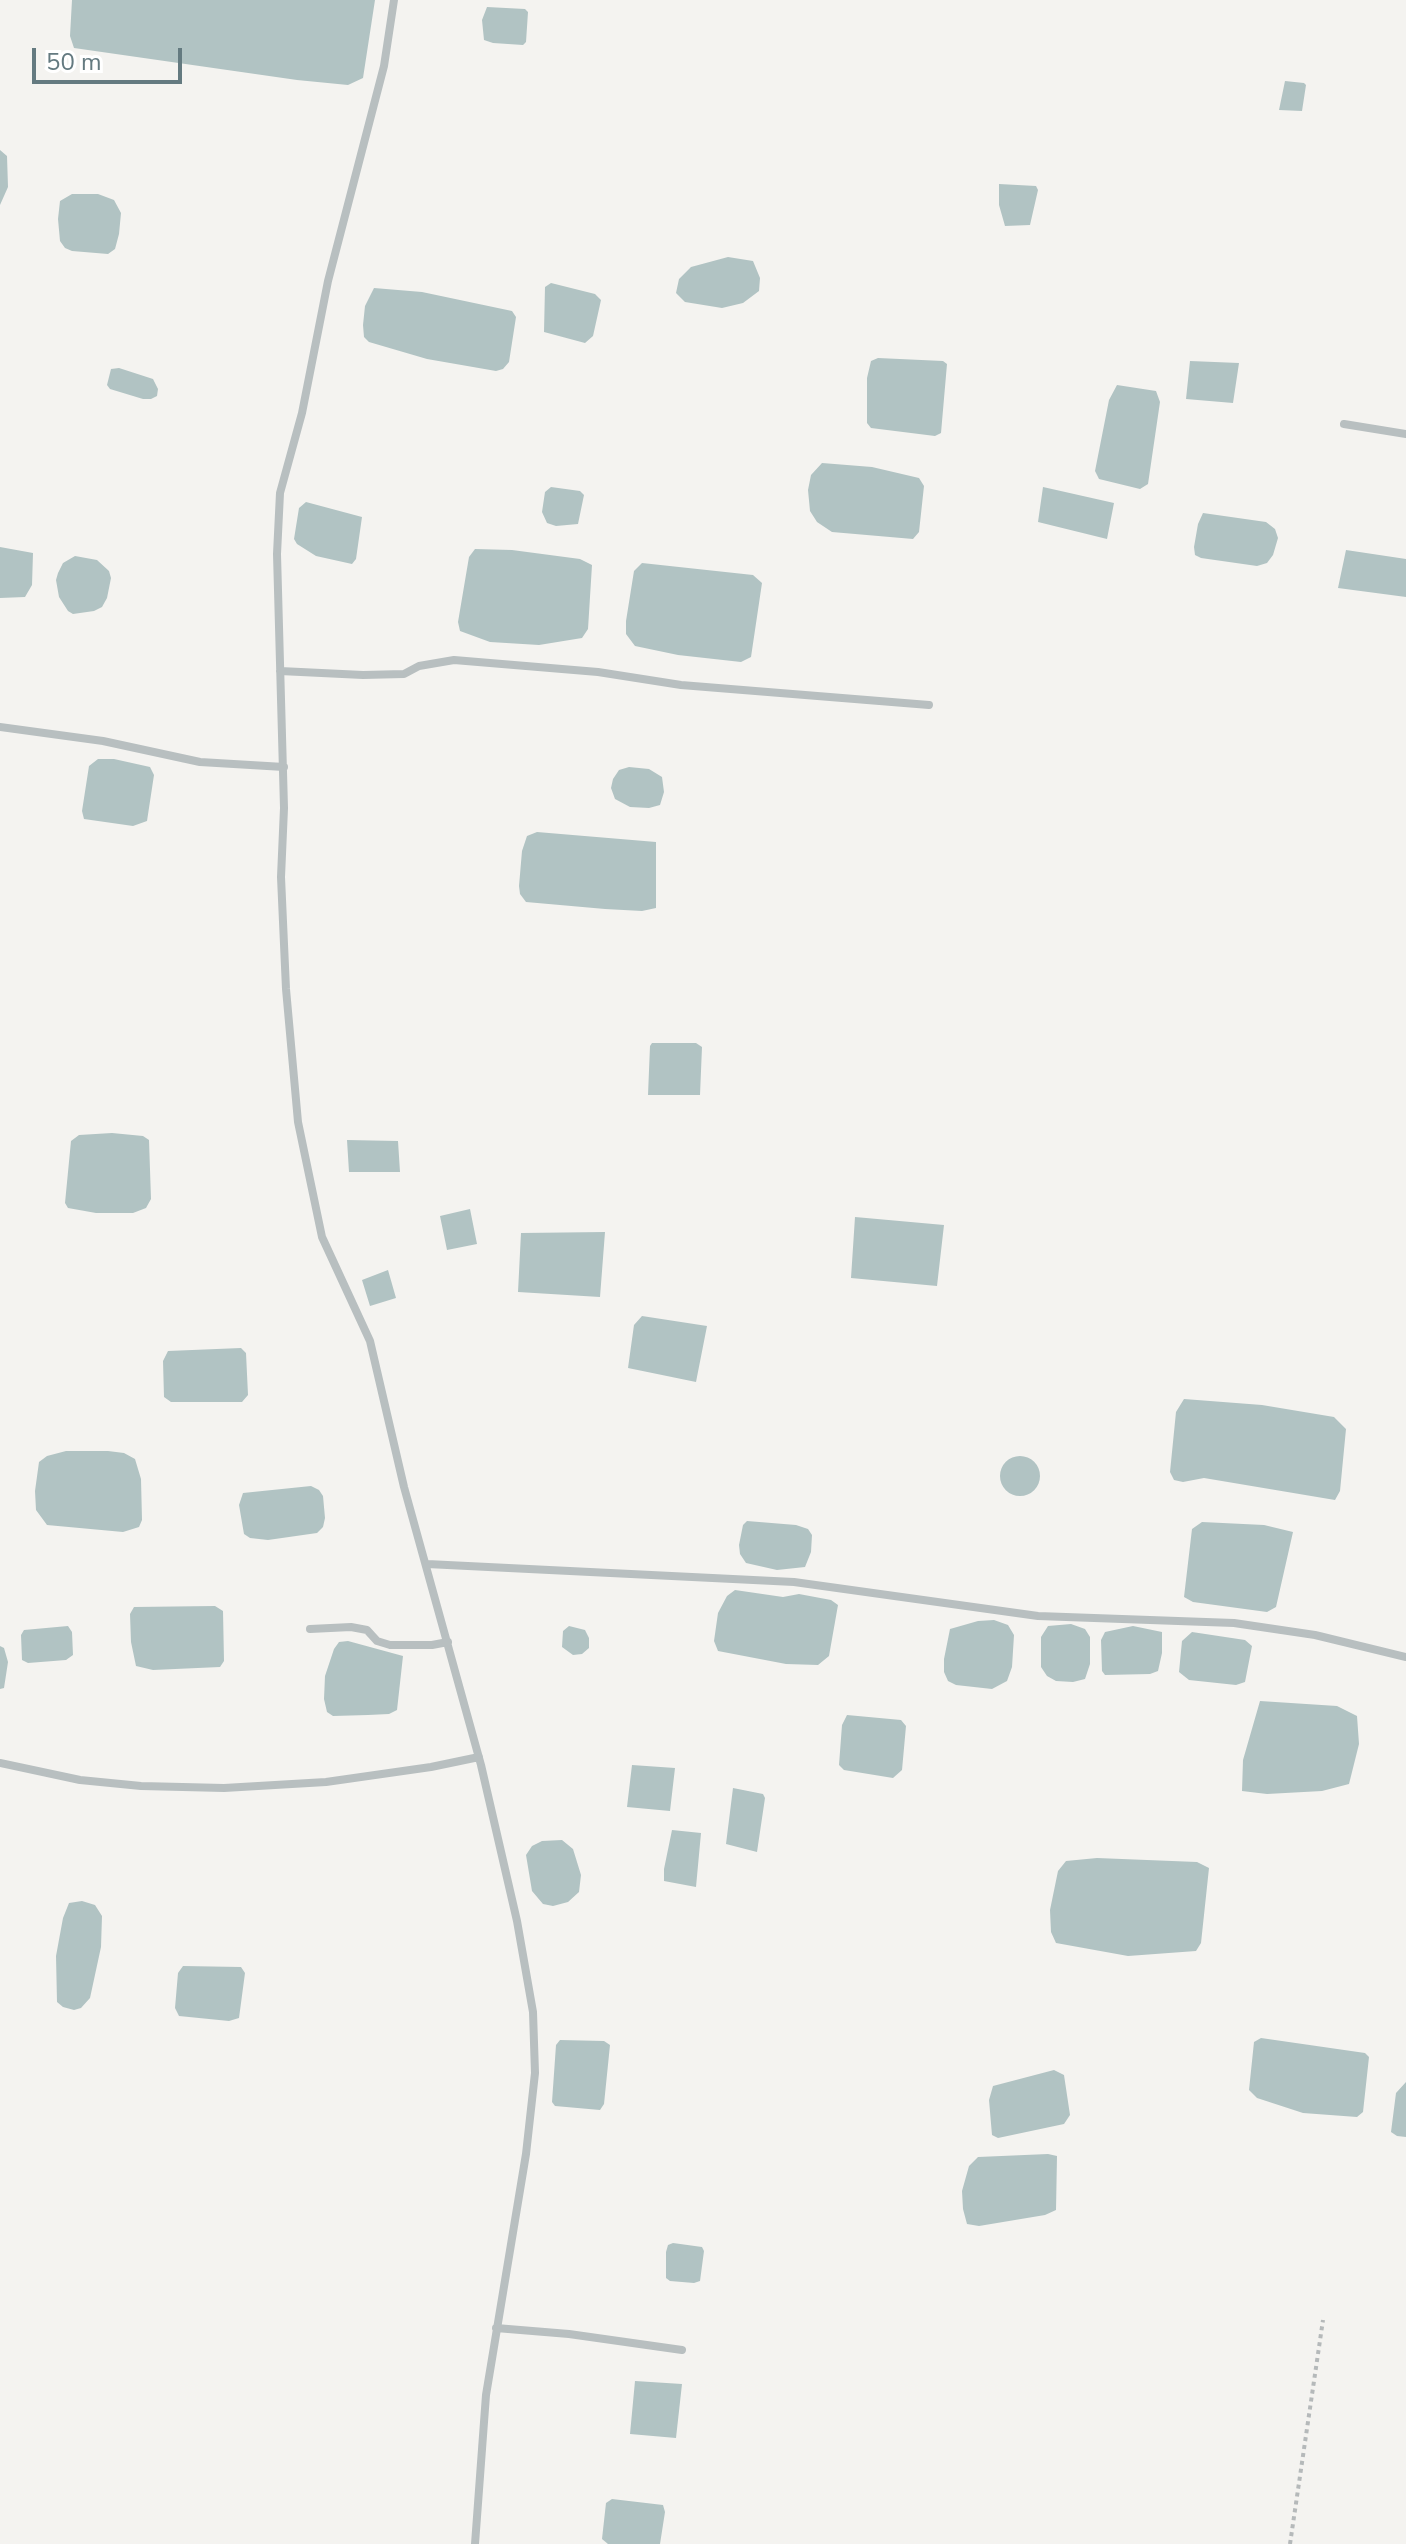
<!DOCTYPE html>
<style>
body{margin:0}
#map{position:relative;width:1406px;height:2544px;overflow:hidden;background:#f4f3f0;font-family:"Nunito Sans",sans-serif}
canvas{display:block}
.scale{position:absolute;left:32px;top:48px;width:150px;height:36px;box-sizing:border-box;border:4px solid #647a80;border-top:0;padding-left:10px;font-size:24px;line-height:28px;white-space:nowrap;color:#647a80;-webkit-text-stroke:6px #fff;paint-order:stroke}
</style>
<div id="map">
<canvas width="1406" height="2544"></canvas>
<div class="scale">50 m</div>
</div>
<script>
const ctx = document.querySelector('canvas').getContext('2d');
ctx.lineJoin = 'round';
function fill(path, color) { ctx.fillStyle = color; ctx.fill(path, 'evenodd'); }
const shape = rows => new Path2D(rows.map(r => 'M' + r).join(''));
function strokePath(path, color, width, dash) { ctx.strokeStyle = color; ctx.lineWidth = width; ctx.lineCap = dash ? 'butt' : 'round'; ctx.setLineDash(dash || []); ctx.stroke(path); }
fill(shape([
 [72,0,375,0,363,78,348,85,297,80,74,48,70,36],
 [487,7,525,9,528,12,526,42,523,45,493,43,484,40,482,20],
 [1285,81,1304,83,1306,85,1302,111,1279,110],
 [0,150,7,156,8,187,0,205],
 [999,184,1036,186,1038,190,1030,225,1005,226,999,205],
 [72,194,98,194,114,200,121,213,119,234,115,249,108,254,72,251,65,248,60,241,58,219,60,201],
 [728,257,753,261,760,278,759,291,743,303,722,308,685,302,676,293,679,279,691,267],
 [551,283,595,294,601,300,593,336,585,343,544,332,545,287],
 [374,288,422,292,512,311,516,317,509,362,503,369,496,371,427,359,369,342,364,337,363,325,365,306],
 [878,358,943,361,947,364,941,433,935,436,871,428,867,423,867,378,871,361],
 [1190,361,1239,363,1233,403,1186,399],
 [119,368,153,379,158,389,157,396,151,399,143,399,110,389,107,385,111,369],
 [1117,385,1156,391,1160,402,1148,484,1140,489,1099,479,1095,471,1109,400],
 [822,463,872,467,919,478,924,486,919,532,913,539,832,532,817,522,810,511,808,490,811,475],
 [551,487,580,491,584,495,578,524,556,526,547,523,542,512,545,492],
 [1043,487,1114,503,1107,539,1038,522],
 [306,502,362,517,356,559,352,564,316,556,297,544,294,539,299,508],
 [1203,513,1266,522,1275,529,1278,538,1273,555,1267,563,1257,566,1201,558,1195,555,1194,547,1198,524],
 [0,547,33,553,32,585,25,597,0,598],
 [475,549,512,550,580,559,592,565,588,629,582,638,539,645,490,642,460,631,458,622,469,557],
 [1346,550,1406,559,1406,597,1338,588],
 [75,556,97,560,109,571,111,578,107,598,102,607,94,611,73,614,68,611,59,597,56,580,58,573,63,563],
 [642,563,753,575,762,583,751,657,741,662,678,655,635,646,626,634,626,621,634,571],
 [98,759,114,759,150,767,154,775,147,821,133,826,84,819,82,811,89,766],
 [629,767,649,769,662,777,664,792,660,805,649,808,630,807,615,799,611,788,613,779,619,770],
 [537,832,656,842,656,908,642,911,605,909,526,902,520,894,519,886,522,851,527,836],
 [652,1043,696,1043,702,1047,700,1095,648,1095,650,1046],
 [112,1133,143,1136,149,1140,151,1199,146,1208,133,1213,96,1213,68,1208,65,1203,71,1141,79,1135],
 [347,1140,398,1141,400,1172,349,1172],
 [470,1209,477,1244,447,1250,440,1216],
 [855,1217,944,1225,937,1286,851,1278],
 [605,1232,600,1297,518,1292,521,1233],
 [388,1270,396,1298,370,1306,362,1280],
 [642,1316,707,1326,696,1382,628,1368,634,1325],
 [241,1348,246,1353,248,1395,242,1402,171,1402,164,1397,163,1361,168,1351],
 [1184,1399,1262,1405,1334,1417,1346,1429,1340,1491,1335,1500,1204,1478,1183,1482,1174,1480,1170,1472,1176,1412],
 [66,1451,108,1451,124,1453,135,1459,141,1479,142,1520,139,1527,123,1532,47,1525,36,1510,35,1491,39,1462,47,1456],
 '1000 1476a20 20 0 1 1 40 0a20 20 0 1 1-40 0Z',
 [311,1486,319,1490,323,1496,325,1518,323,1527,317,1533,268,1540,250,1538,244,1534,239,1505,243,1493],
 [747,1521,796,1525,808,1529,812,1535,811,1552,805,1567,777,1570,746,1563,740,1554,739,1545,743,1525],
 [1202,1522,1264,1525,1293,1532,1276,1607,1267,1612,1193,1602,1184,1597,1192,1529],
 [735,1590,783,1597,799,1594,831,1600,838,1605,829,1656,818,1665,786,1664,718,1651,714,1641,718,1613,727,1596],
 [215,1606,223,1611,224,1661,220,1667,153,1670,136,1666,131,1642,130,1614,134,1607],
 [994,1620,1008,1625,1014,1635,1012,1667,1007,1681,992,1689,956,1685,948,1681,944,1672,944,1659,950,1629,978,1621],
 [1071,1624,1085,1629,1090,1637,1090,1664,1085,1679,1073,1682,1056,1681,1047,1676,1041,1667,1041,1637,1048,1626],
 [68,1626,72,1632,73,1655,66,1660,28,1663,22,1660,21,1635,24,1630],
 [569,1626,585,1630,589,1638,589,1648,582,1654,573,1655,562,1647,563,1631],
 [1133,1626,1162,1632,1162,1653,1158,1671,1150,1674,1105,1675,1102,1671,1101,1640,1105,1632],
 [1192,1632,1245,1640,1252,1646,1245,1682,1236,1685,1189,1680,1179,1672,1182,1641],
 [348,1641,403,1656,397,1710,389,1714,368,1715,333,1716,327,1712,324,1699,325,1676,334,1649,339,1642],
 [0,1646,4,1648,8,1662,4,1688,0,1689],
 [1260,1701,1337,1706,1357,1716,1359,1744,1349,1784,1322,1791,1267,1794,1242,1791,1243,1760],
 [847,1715,901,1720,906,1726,902,1770,893,1778,844,1770,839,1765,842,1725],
 [632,1765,675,1768,670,1811,627,1807],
 [733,1788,763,1794,765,1798,757,1852,726,1844],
 [672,1830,701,1833,696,1887,664,1881,664,1869],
 [562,1840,573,1849,581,1875,579,1892,568,1902,553,1906,543,1904,532,1891,526,1855,532,1846,542,1841],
 [1097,1858,1197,1862,1209,1868,1201,1943,1196,1951,1128,1956,1056,1943,1051,1932,1050,1910,1058,1871,1066,1861],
 [82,1901,95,1905,102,1916,101,1947,90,1998,81,2008,74,2010,63,2007,57,2002,56,1956,63,1918,69,1903],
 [183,1966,241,1967,245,1973,239,2018,229,2021,179,2016,175,2008,178,1973],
 [1261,2038,1365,2053,1369,2057,1363,2112,1357,2117,1303,2113,1257,2098,1249,2090,1254,2042],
 [560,2040,604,2041,610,2045,604,2104,600,2110,555,2106,552,2102,556,2045],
 [1054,2070,1064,2075,1070,2115,1064,2124,998,2138,992,2135,989,2100,993,2086],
 [1406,2082,1406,2137,1397,2136,1391,2132,1396,2093],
 [1048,2154,1057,2156,1056,2210,1045,2215,979,2226,967,2224,963,2209,962,2191,969,2166,978,2157],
 [673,2243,702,2247,704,2251,700,2281,694,2283,670,2281,666,2278,666,2252,668,2245],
 [635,2381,682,2384,676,2438,630,2434],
 [612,2499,663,2505,665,2512,660,2544,608,2544,602,2539,606,2503]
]), '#b1c3c3');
strokePath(shape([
 [1290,2544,1323,2320]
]), '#b5b9ba', 4, [4, 4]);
strokePath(shape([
 [394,0,384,66,328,281,302,413,280,493,277,554,284,808,281,877,286,989,298,1122,322,1237,370,1341,404,1487,481,1765,517,1921,533,2012,535,2073,526,2154,486,2395,475,2544],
 [1344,424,1406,434],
 [280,671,363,675,404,674,419,666,454,660,598,672,681,685,929,705],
 [0,727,103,741,200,762,284,767],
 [427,1564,794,1582,1038,1616,1234,1623,1315,1635,1406,1657],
 [310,1629,351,1627,367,1630,377,1641,390,1645,432,1645,448,1642],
 [0,1763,80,1780,141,1786,224,1788,326,1782,431,1767,479,1757],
 [496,2328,569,2334,682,2350]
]), '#b8bfc0', 8);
</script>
